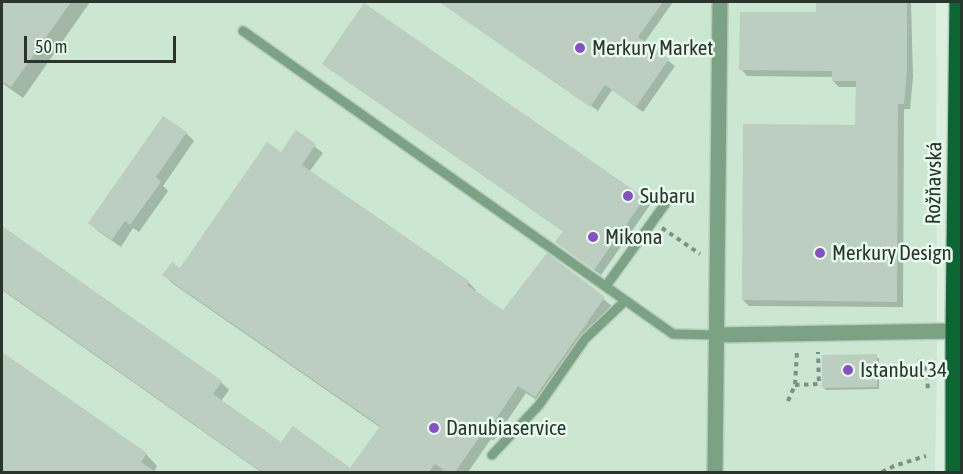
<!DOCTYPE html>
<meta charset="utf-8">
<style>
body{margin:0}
#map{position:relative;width:963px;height:474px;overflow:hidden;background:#dbefe0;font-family:"Asap Condensed",sans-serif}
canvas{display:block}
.frame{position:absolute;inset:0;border:3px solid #2c342e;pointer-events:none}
.scale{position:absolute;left:24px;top:36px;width:152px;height:27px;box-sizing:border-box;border:3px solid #2c342e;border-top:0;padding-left:8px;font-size:18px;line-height:21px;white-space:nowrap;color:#2c342e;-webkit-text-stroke:4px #e8fced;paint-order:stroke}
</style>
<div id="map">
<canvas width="963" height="474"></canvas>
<div class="frame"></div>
<div class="scale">50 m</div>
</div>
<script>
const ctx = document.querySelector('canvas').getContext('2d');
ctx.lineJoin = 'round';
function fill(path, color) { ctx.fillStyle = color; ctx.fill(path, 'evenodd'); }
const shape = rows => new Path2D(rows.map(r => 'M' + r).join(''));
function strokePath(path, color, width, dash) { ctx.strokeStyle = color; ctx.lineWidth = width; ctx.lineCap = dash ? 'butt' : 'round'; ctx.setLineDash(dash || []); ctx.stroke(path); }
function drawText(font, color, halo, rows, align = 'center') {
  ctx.font = font + ' "Asap Condensed",sans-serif'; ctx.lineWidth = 5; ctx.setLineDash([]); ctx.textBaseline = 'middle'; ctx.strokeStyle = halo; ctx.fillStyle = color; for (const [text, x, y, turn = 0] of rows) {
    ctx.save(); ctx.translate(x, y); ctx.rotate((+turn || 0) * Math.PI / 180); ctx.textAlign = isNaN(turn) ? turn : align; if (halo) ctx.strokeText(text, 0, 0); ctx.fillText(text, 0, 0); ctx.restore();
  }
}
fill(shape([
 [2,2,936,2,937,368,935,472,2,472]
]), '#cbe6d1');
fill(shape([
 [2,2,90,2,23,98,2,83],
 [441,2,673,2,644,43,675,66,643,112,612,90,597,112,597,110],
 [818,2,911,2,913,77,910,109,904,109,903,307,749,306,743,300,856,126,857,87,839,87,833,81,833,77,747,76,741,69,818,14],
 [324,64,644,199,650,205,601,275,557,242,564,232],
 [296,132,323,153,309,172,468,282,476,290,474,292,504,312,547,255,612,306,543,404,526,393,494,440,491,439,468,472,446,472,443,470,442,472,261,472,2,290,2,228,221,382,229,390,221,401,281,444,350,470,381,428,172,283,164,275,180,270,282,154],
 [186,133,194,141,163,186,168,191,139,232,133,228,121,247,98,231,90,223],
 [2,354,146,454,157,466,154,472,2,472],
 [876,356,879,359,879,389,826,390,824,388]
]), '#0003');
fill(shape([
 [2,2,71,2,11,87,2,81],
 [439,2,663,2,638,37,669,59,636,107,605,85,590,107],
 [816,2,907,2,907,70,904,104,898,104,897,302,742,300,743,124,855,125,856,81,832,81,832,71,739,70,740,12,816,12],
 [364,3,645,198,594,270,555,242,563,231,322,64],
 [163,116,187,132,156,177,161,182,130,225,125,221,112,240,88,223],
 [296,130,316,144,302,165,469,281,467,285,503,310,547,253,605,297,535,397,518,386,486,434,483,432,455,472,447,472,435,464,429,472,262,472,2,289,2,226,222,381,213,394,281,442,293,426,350,468,380,426,162,275,172,262,180,268,267,142,281,152],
 [2,352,147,453,141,462,156,472,2,472],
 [877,354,877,387,822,388,822,355]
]), '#bbcebf');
const lane = shape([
 [243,31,673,334,717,335],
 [606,286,668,200],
 [492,455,539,405,585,339,625,301]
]);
const street = shape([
 [717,335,953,331,962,325],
 [715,472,720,2]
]);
const primary = shape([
 [953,472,953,331,957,2]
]);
strokePath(lane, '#b8cabc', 12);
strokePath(street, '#b8cabc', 18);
strokePath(primary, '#b8cabc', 18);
strokePath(shape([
 [662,228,700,254],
 [919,359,927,372,928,392],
 [795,385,819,384,818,352],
 [788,401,795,385,797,352],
 [882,472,894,466,926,456]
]), '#808e84', 4, [4.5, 4.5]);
strokePath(lane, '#7ca285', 9);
strokePath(street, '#7ca285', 15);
strokePath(primary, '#0b6634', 15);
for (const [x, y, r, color] of [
 [580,48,6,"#864fc6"],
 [628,196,6,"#864fc6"],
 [593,237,6,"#864fc6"],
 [820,253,6,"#864fc6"],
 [848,370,6,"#864fc6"],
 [434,428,6,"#864fc6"]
]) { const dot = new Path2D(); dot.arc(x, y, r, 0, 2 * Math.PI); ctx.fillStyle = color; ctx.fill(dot); strokePath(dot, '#e8fced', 2); }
drawText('21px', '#2c342e', '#e8fced', [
 ["Merkury Market",592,48],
 ["Subaru",640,196],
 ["Mikona",605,237],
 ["Merkury Design",832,253],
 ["Istanbul 34",860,370],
 ["Danubiaservice",446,428]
], 'left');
drawText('21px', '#2c342e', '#e8fced', [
 ["Rožňavská",934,183,-89]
]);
</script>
